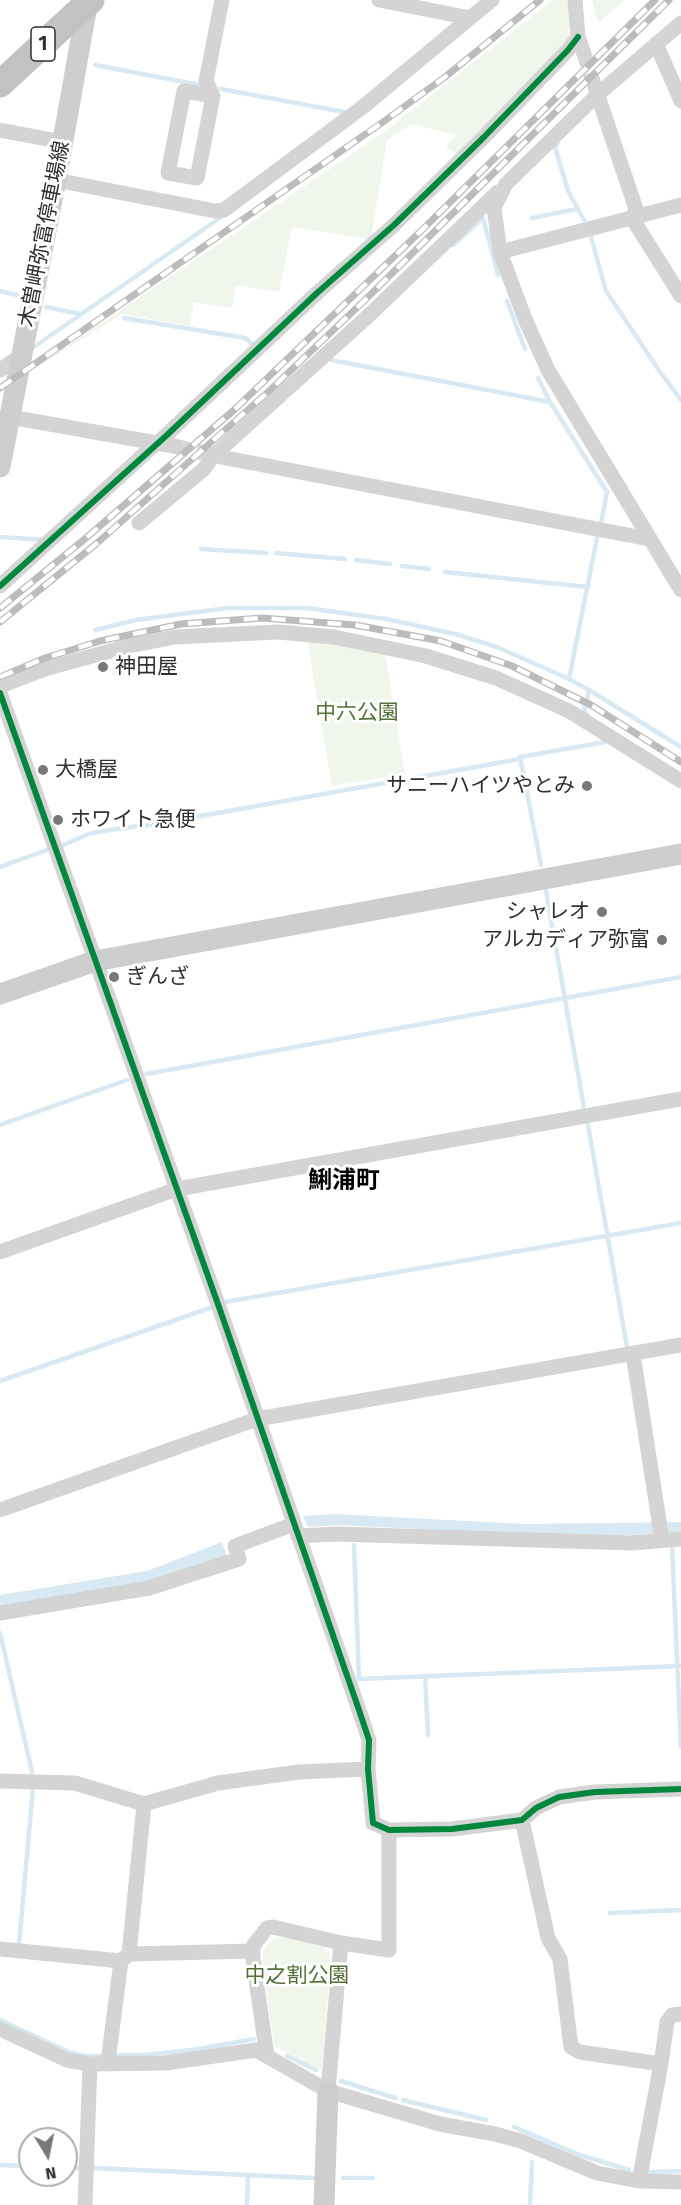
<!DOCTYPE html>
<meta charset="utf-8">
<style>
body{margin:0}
#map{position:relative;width:681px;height:2205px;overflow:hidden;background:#fff;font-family:"Fira Sans",sans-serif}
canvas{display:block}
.north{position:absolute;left:18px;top:2127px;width:60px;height:60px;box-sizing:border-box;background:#fff;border:2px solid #acacac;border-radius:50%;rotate:170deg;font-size:16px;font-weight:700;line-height:24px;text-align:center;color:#303030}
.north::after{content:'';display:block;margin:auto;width:21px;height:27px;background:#787878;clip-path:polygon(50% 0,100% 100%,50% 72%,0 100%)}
</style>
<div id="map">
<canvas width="681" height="2205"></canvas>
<div class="north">N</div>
</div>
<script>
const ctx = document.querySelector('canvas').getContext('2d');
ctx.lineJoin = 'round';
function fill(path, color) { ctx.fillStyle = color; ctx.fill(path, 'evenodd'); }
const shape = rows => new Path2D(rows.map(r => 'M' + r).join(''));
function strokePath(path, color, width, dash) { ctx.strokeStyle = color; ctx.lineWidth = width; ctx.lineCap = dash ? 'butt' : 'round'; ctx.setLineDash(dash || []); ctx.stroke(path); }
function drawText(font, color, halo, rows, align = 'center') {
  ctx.font = font + ' "Fira Sans","Noto Sans JP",sans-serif'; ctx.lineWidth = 6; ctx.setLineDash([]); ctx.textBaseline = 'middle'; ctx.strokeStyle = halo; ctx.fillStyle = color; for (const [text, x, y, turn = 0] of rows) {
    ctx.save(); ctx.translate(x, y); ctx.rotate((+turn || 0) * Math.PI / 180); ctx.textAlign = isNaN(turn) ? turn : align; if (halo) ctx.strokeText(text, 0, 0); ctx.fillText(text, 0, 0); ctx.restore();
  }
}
fill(shape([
 [553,0,570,0,569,37,561,54,457,155,446,147,457,135,412,124,387,140,371,239,292,227,279,292,236,285,232,308,194,302,190,326,122,314,26,374,383,133],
 [592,0,625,0,598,23],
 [307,640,385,652,405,774,332,786],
 [276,1937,289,1938,323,1947,329,1953,331,1959,322,2071,274,2046,262,1961,264,1948]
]), '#f1f6ec');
fill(shape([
 [334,1514,524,1524,681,1522,681,1533,579,1537,339,1525,308,1527,303,1516],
 [222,1542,227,1556,148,1583,0,1609,0,1595,147,1571]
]), '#d8e9f4');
strokePath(shape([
 [95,65,200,85],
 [221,89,344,112],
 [558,143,555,147,568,191,584,220],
 [532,218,577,209],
 [591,237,606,291,658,369,681,400],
 [453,245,483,218,498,275],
 [0,291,17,295],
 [507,301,525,349],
 [46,307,80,314],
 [124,318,245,338,254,345],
 [34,347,224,215],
 [331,360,550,402],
 [538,378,550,402,607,492,601,523],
 [0,537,44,540],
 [201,549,266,553],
 [276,553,345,559],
 [356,560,390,564],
 [402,566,429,569],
 [445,572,587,587],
 [95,630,136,620,228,608,307,608,386,619,455,634,497,647,569,679],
 [589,690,681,747],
 [587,714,584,712,589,690,569,679,597,538],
 [144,826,520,759],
 [61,846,91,833,137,826],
 [541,865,520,757,605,742],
 [0,867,47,850],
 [546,891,584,1108],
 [146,1074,681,977],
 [0,1125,127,1080],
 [588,1125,627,1347],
 [225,1302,681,1223],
 [0,1381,210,1308],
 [354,1545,359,1679,681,1666],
 [672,1546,681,1747],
 [0,1633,33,1776],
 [425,1676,428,1735],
 [610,1913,681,1910],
 [19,1945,33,1788],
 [0,2020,69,2052,84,2056,102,2056],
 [118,2055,144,2055,193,2050,254,2039],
 [287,2056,316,2070],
 [341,2081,395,2098],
 [403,2100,486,2120],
 [514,2127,580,2155,629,2170],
 [0,2165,30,2166],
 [66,2168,79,2168],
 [93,2168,313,2178],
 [650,2172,681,2171],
 [343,2178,373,2178],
 [247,2205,248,2175],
 [530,2205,532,2162]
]), '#d8e9f4', 4.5);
strokePath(shape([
 [583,51,594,84],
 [174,446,221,457]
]), '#d6d6d6', 15, [15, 8]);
strokePath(shape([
 [379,0,470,18,492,0],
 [575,0,578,37,583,51],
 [681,23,597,95,506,184,494,208,500,252,525,319,548,370,681,590],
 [656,44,681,101],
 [595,87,636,209,632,218],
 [213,96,184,91,168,173,197,178,213,96,206,81,222,0],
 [0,130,63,142],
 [56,180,215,211,224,210,364,106,470,18],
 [632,218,681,296],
 [500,252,681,205],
 [0,370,21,356],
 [10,417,174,446],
 [163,438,317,293,394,225,484,137,568,50,578,37],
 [221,457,649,539],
 [139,523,204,469,213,456,365,319,498,192],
 [0,586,152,447],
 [0,686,48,668,129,646,175,637,278,632,334,637,426,656,496,678,569,711,681,781],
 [0,693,219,1307,359,1710,369,1740,368,1769,373,1823,389,1830,452,1829,522,1820,536,1808,559,1797,595,1792,681,1789],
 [0,1252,177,1189,681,1099],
 [633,1354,662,1540],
 [0,1510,257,1419,681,1345],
 [298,1536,336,1534,632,1543,681,1539],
 [0,1613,149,1588,239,1559,235,1546,294,1524],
 [0,1781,75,1783,144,1804],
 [522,1820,548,1938,560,1959,571,2047,580,2052,661,2064],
 [0,1949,121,1961],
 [129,1954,253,1951],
 [0,2029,67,2060,90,2064,166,2063,256,2050,328,2091,440,2124,495,2134,521,2141,597,2173,639,2181,681,2182],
 [267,2056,253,1959,253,1946,267,1928,273,1927,341,1943],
 [108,2062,121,1961,129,1954,144,1804,218,1783,299,1772,368,1769],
 [328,2091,341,1943,389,1950,389,1830],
 [639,2181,661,2064,667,2022,672,2015,681,2014],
 [85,2205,90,2064]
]), '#d4d4d4', 15);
strokePath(shape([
 [0,467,56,180,88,0],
 [0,994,95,961,681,854],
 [324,2205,328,2091]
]), '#cecece', 21);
strokePath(shape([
 [0,84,91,0]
]), '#c2c2c2', 27);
const rail = shape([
 [0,388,383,122,445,77,540,0],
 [0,608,86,538,234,410,423,229,655,0],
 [0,622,96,544,268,392,365,300,669,0],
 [0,677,45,658,100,641,181,624,262,618,355,625,441,641,512,666,591,705,681,762]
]);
strokePath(rail, '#bcbcbc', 7);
strokePath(rail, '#fff', 4.5, [14]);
strokePath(shape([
 [152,447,163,438]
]), '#d4d4d4', 15);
strokePath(shape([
 [0,586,167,435,317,293,394,225,484,137,568,50,578,37],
 [0,693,219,1307,359,1710,369,1740,368,1769,373,1823,389,1830,452,1829,522,1820,536,1808,559,1797,595,1792,681,1789]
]), '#00873e', 6);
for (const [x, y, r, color] of [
 [103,667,6,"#787878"],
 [43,770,6,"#787878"],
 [587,786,6,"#787878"],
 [58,820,6,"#787878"],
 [602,912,6,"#787878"],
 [662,940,6,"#787878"],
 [114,977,6,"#787878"]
]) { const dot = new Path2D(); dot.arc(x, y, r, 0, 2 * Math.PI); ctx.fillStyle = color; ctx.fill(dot); strokePath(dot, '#fff', 2); }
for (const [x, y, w] of [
 [43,44,24]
]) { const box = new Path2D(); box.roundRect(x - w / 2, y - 17, w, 34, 4.5); ctx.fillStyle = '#fff'; ctx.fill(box); strokePath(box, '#303030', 1.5); }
drawText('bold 20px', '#303030', null, [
 ["1",43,44]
]);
drawText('21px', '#303030', '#fff', [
 ["木曽岬弥富停車場線",45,234,-79]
]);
drawText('21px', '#303030', '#fff', [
 ["神田屋",115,667],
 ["大橋屋",55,770],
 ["サニーハイツやとみ",575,786,"right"],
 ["ホワイト急便",70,820],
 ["シャレオ",590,912,"right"],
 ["アルカディア弥富",650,940,"right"],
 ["ぎんざ",126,977]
], 'left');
drawText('21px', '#537039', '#fff', [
 ["中六公園",357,713],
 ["中之割公園",297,1976]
]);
drawText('bold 24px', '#000', '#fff', [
 ["鯏浦町",344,1181]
]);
</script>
